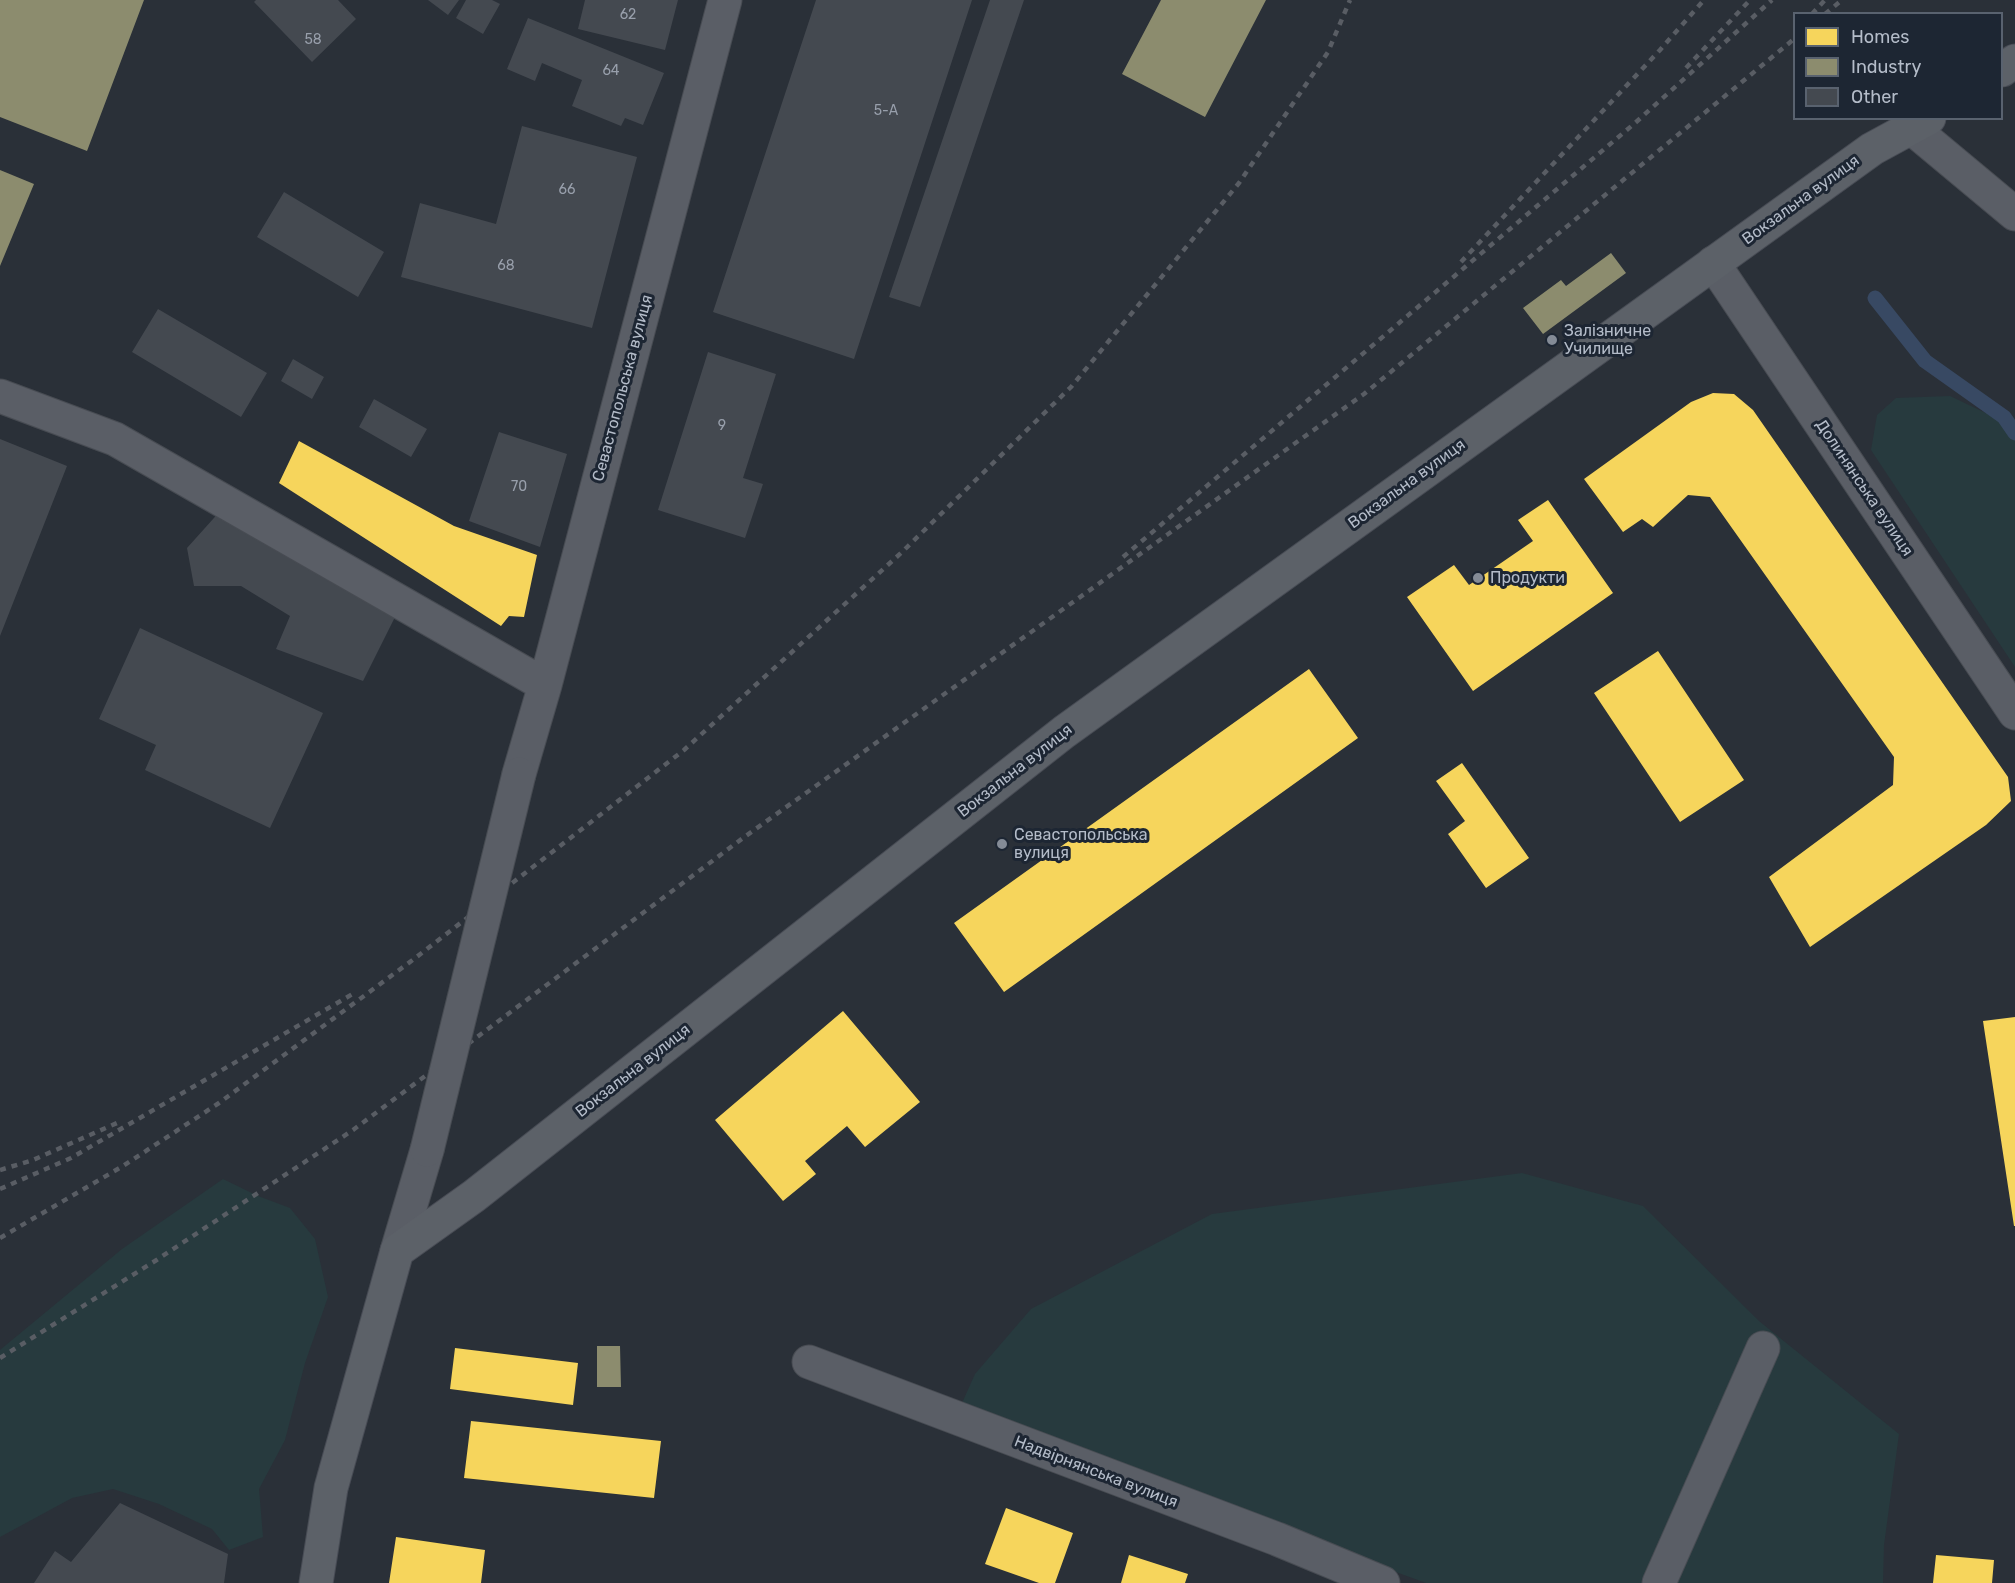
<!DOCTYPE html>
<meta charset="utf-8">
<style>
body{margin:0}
#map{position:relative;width:2015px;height:1583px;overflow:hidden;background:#2a3038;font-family:Rubik,sans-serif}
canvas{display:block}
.legend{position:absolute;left:1793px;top:12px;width:210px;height:108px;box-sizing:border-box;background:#1d2633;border:2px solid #59626f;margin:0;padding:8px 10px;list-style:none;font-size:18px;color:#b4bcc9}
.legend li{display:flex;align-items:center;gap:12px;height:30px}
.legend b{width:30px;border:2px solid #59626f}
</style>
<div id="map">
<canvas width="2015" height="1583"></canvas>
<ul class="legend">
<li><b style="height:16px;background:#f6d55c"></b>Homes</li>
<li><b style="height:16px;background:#8c8c6e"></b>Industry</li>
<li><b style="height:16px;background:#444950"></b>Other</li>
</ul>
</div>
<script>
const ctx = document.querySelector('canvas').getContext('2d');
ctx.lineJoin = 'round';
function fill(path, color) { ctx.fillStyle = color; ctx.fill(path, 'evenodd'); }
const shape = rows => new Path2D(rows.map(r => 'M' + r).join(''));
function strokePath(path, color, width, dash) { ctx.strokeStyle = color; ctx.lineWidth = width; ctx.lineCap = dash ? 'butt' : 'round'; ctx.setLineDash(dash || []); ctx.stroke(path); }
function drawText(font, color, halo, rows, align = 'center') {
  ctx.font = font + ' Rubik,sans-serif'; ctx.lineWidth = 6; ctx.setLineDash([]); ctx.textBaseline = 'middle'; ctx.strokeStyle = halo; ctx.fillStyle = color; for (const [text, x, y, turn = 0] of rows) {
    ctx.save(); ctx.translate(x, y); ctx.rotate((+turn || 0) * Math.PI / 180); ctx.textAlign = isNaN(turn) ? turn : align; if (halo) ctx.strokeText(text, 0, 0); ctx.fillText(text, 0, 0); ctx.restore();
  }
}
fill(shape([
 [1950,396,2015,427,2015,667,1871,450,1877,415,1896,398],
 [1522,1173,1643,1206,1759,1321,1899,1434,1884,1545,1883,1583,1426,1583,958,1412,975,1374,1031,1309,1212,1214],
 [223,1179,258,1196,290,1208,315,1239,328,1297,305,1363,285,1440,259,1489,263,1537,229,1550,212,1529,159,1504,113,1489,72,1498,0,1537,0,1350,122,1249]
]), '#273a3e');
fill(shape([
 [1713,393,1734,394,1753,410,2008,777,2011,801,1986,825,1810,947,1769,877,1893,785,1894,757,1710,497,1688,495,1653,527,1642,519,1623,532,1584,479,1691,402],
 [299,441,454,526,537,555,524,617,509,616,501,626,279,483],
 [1548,500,1613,593,1473,691,1407,597,1454,565,1469,585,1533,541,1518,520],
 [1658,651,1744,780,1680,822,1594,693],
 [1309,669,1358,738,1004,992,954,923],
 [1462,763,1529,858,1486,888,1448,834,1465,821,1436,781],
 [843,1011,920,1102,865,1147,847,1126,805,1161,816,1174,783,1201,715,1120],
 [2015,1017,2015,1226,2014,1226,1983,1021],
 [455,1348,578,1363,573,1405,450,1389],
 [471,1421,661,1441,654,1498,464,1478],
 [1006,1508,1073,1533,1055,1583,1039,1583,985,1564],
 [396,1537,485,1550,481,1583,389,1583],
 [1129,1555,1188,1574,1185,1583,1121,1583],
 [1936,1555,1994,1560,1992,1583,1933,1583]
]), '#f6d55c');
fill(shape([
 [0,0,144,0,87,151,0,117],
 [1161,0,1266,0,1205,117,1122,74],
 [0,170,34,184,0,266],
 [1611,253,1626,273,1543,334,1523,308,1561,280,1566,286],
 [597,1346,620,1346,621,1387,597,1387]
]), '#8c8c6e');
strokePath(shape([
 [1875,298,1925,361,2004,417,2015,433]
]), '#384963', 15);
fill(shape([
 [256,0,338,0,356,19,312,62,254,2],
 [428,0,459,0,448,15],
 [466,0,492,0,500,4,483,34,456,18],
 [585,0,678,0,665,50,578,29],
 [816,0,972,0,854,359,713,312],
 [990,0,1024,0,920,307,889,297],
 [528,18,664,73,643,125,625,118,621,126,572,106,582,80,542,63,535,81,507,69],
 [522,126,637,157,592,328,401,277,420,203,496,224],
 [284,192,384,252,358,297,257,237],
 [158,309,267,373,241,417,132,352],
 [708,352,776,374,743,478,763,484,745,538,658,510],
 [293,359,324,377,312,399,281,381],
 [374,399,427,429,411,457,359,427],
 [499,432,567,454,540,547,469,521],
 [0,439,67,466,0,636],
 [222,509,399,609,363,681,276,649,290,616,241,586,194,586,187,548],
 [140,628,323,713,270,828,145,770,156,745,99,719],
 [120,1503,228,1554,224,1583,34,1583,55,1551,71,1562]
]), '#444950');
const minor = shape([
 [1913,129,2015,214],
 [1713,263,2015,713],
 [0,396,115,439,545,685],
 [519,774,545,685,725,0],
 [397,1251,427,1150],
 [809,1362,1277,1539,1383,1583],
 [1659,1583,1763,1348]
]);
const major = shape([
 [2002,70,2015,61],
 [316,1583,331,1488,397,1251,474,1196,1064,732,1872,149,1929,118]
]);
strokePath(minor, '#484c53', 35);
strokePath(major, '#484c55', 35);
strokePath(minor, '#5a5e66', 33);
strokePath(major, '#5c6168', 33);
strokePath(shape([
 [1812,14,1825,0],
 [1825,14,1842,0],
 [1686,68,1750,0],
 [1461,262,1660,50,1704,0],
 [1123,557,1635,123,1772,0],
 [0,1170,33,1160,117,1123],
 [0,1189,71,1158,356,992],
 [0,1238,123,1166,219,1103,414,959,684,750,901,553,1071,387,1239,183,1328,52,1350,0],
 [0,1358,155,1261,353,1130,743,838,1364,394,1794,39]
]), '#595d64', 4.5, [6, 6]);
const minorBridge = shape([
 [427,1150,519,774]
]);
strokePath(minorBridge, '#484c53', 35, []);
strokePath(minorBridge, '#5a5e66', 33);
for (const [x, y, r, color] of [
 [1552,340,6,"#848b96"],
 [1478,578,6,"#848b96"],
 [1002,844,6,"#848b96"]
]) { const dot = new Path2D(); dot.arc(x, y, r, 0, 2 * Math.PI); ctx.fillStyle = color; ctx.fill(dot); strokePath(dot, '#1d2633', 2); }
drawText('14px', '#989fab', null, [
 ["62",628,15],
 ["58",313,40],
 ["64",611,71],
 ["5-А",886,111],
 ["66",567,190],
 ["68",506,266],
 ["9",722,426],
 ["70",519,487]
]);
drawText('16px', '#b4bcc9', '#1d2633', [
 ["Вокзальна вулиця",1801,200,-36],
 ["Севастопольська вулиця",623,388,-75],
 ["Вокзальна вулиця",1407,484,-36],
 ["Долинянська вулиця",1864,488,56],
 ["Вокзальна вулиця",1015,771,-38],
 ["Вокзальна вулиця",633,1071,-38],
 ["Надвірнянська вулиця",1096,1472,21]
]);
drawText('16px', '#b4bcc9', '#1d2633', [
 ["Залізничне",1564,331],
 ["Училище",1564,349],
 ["Продукти",1490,578],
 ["Севастопольська",1014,835],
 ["вулиця",1014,853]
], 'left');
</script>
